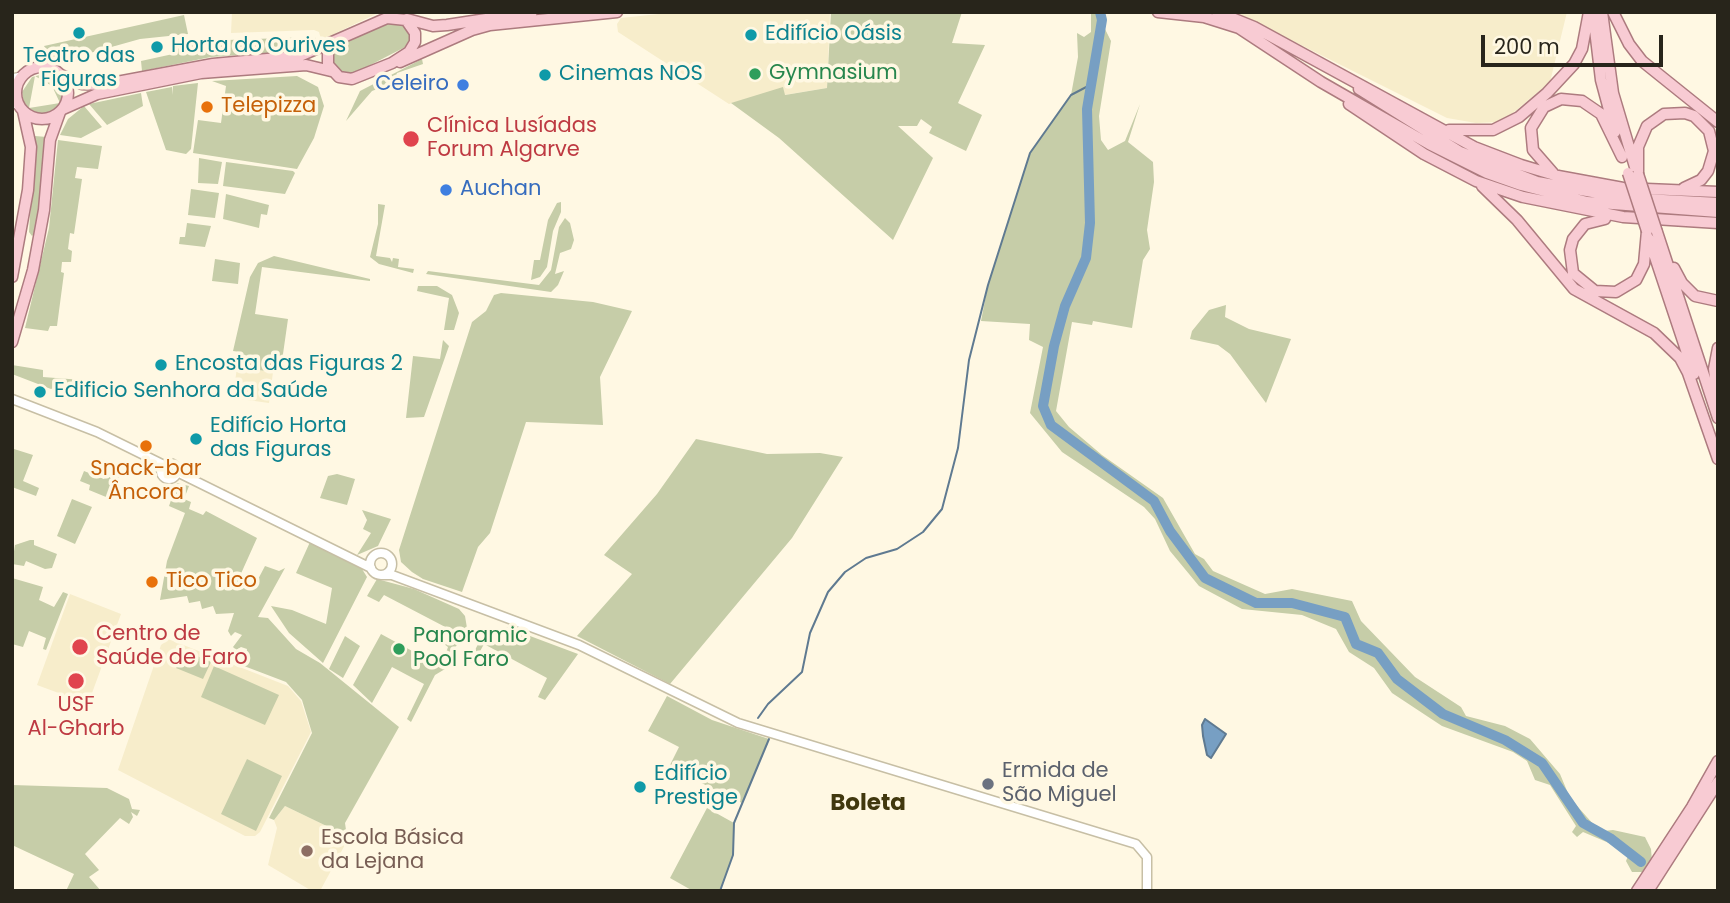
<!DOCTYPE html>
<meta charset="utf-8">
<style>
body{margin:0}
#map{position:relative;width:1730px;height:903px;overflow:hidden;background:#fff8e3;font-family:Poppins,sans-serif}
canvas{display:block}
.frame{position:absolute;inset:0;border:14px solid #28251b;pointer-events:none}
.scale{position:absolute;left:1481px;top:35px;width:182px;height:32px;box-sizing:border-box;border:4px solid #28251b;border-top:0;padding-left:9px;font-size:21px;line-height:24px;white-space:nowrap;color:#28251b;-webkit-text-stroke:5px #fff8e3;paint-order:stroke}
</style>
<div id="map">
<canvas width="1730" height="903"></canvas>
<div class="frame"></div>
<div class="scale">200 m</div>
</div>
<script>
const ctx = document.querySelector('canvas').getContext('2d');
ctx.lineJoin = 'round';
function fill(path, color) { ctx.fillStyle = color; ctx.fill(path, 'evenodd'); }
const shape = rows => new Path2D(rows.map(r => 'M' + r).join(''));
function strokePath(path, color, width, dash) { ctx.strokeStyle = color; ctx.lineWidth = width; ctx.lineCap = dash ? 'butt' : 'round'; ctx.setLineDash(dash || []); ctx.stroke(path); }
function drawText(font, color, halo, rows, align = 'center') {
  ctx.font = font + ' Poppins,sans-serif'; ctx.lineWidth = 7; ctx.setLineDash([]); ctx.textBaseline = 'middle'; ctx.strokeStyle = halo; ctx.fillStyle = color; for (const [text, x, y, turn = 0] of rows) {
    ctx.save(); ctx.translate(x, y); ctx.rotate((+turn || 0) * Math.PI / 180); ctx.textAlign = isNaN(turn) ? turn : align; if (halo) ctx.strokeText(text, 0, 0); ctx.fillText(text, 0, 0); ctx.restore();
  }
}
fill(shape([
 [232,12,380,12,336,33,322,43,319,32,314,30,231,33],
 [678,12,830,12,827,88,784,95,783,88,729,104,618,32,617,24,621,18],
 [1235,12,1567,12,1550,82,1508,117,1498,122,1476,123,1447,118],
 [237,367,273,372,269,403,233,398],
 [70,594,121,614,88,704,37,685],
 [168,639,288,686,301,701,311,732,260,832,255,836,245,836,118,770,161,645],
 [285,806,339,832,347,841,320,891,312,891,268,865,277,828,274,820]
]), '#f7edcb');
fill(shape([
 [831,12,962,12,952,43,985,45,958,103,982,115,966,151,929,133,932,127,921,119,917,126,898,126,933,158,893,240,779,138,731,103,783,87,785,95,827,88],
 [1091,12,1105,14,1105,29,1111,41,1099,116,1101,140,1108,150,1125,141,1140,104,1128,142,1153,162,1154,182,1147,230,1150,249,1143,260,1132,328,1093,321,1092,325,1072,322,1056,411,1069,427,1102,455,1163,498,1195,554,1204,559,1213,571,1265,594,1292,589,1352,601,1361,621,1415,677,1461,707,1466,716,1505,726,1530,739,1560,774,1570,798,1594,825,1604,831,1613,830,1645,837,1651,849,1652,861,1642,872,1632,872,1626,861,1628,856,1616,846,1583,832,1577,837,1572,832,1576,826,1550,785,1535,780,1527,761,1513,752,1442,726,1392,693,1374,668,1349,652,1336,629,1302,615,1242,609,1199,586,1170,551,1155,519,1144,507,1062,452,1030,413,1043,347,1029,340,1030,324,981,321,988,285,1030,153,1071,95,1078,57,1077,33,1084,37,1091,32],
 [184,15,188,34,140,39,58,62,51,58,44,46],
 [386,21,402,22,410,32,409,45,353,74,341,73,331,62,332,52,339,43],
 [310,37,316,38,315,45,292,51,211,57,142,71,141,61,173,54,172,42],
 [422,59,423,64,397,73,393,83,372,91,346,121,360,91],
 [44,74,60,83,63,100,51,114,38,115,24,104,22,92,32,77],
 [35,76,52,86,60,103,29,108],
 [297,76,318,87,324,106,314,138,297,169,193,153,198,120,221,123,226,86,212,81],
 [198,83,191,149,186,154,166,150,146,92,172,87,172,95,173,86],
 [141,93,143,106,107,125,89,104],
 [84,106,102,127,81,138,60,135,68,119],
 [35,136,47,137,36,232,32,236,29,232],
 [58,140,102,146,98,169,77,167,75,178,82,179,74,234,70,233,68,249,72,251,71,262,62,262,61,272,64,273,57,326,50,326,48,331,25,328,49,228],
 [199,158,222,162,218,184,198,183],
 [226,162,293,171,295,173,285,194,223,186],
 [191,189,219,193,215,218,188,215],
 [226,194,269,205,267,215,261,214,259,228,223,219],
 [561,202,561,212,553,231,547,267,540,277,531,280,534,260,540,260,548,220,557,203],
 [378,204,385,205,376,256,390,258,392,262,393,258,399,259,398,267,414,269,413,273,379,264,370,257,378,224],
 [565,218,570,223,574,240,571,249,560,253,555,274,564,271,558,285,551,292,426,274,428,271,539,285,551,270,559,227],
 [187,223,211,226,205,247,179,244,180,237,185,237],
 [274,256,370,279,370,281,262,267,255,314,288,319,282,361,276,361,273,372,237,367,240,352,233,351,250,277,258,263],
 [215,259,240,263,238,284,212,281],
 [418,286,437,286,452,295,459,313,454,330,444,330,449,298,417,291],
 [501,293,593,302,632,311,600,377,603,425,526,422,490,533,478,547,462,592,423,579,412,572,401,562,399,550,472,322,486,311,494,295],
 [1226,305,1225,317,1249,329,1291,339,1266,403,1230,354,1218,345,1190,339,1192,331,1209,310],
 [443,340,449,346,424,417,406,418,413,356,440,359],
 [12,365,43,370,43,377,82,380,81,385,70,383,67,391,58,386,51,389,12,374],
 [696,439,767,454,820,453,843,457,792,538,670,684,577,636,632,574,604,555,657,494],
 [14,449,33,455,23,481,39,488,36,496,12,487],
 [110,466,124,471,106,497,89,490,90,485,80,481,84,471,104,479],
 [337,474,355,479,347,505,320,498,328,476],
 [177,483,189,486,184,499,191,502,189,509,203,515,206,511,257,538,239,578,255,585,265,566,279,571,285,568,258,617,268,618,296,649,320,663,399,727,345,823,346,830,339,832,285,806,274,820,269,818,312,733,302,700,286,682,244,666,247,649,241,647,236,650,233,647,242,635,235,632,231,636,228,631,234,613,216,614,213,606,202,609,200,601,189,603,187,596,160,600,167,561,185,513,169,506],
 [72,499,92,507,75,544,57,536],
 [362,510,391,519,378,546,357,555,371,533,363,529,367,520],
 [30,540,34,540,34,545,57,554,52,568,45,569,26,561,24,566,12,564,15,545],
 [310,542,338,553,362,569,367,577,323,663,289,633,271,606,292,610,326,624,332,588,296,573],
 [12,578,43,587,39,600,54,607,63,592,68,594,46,650,43,649,46,638,29,631,23,647,12,644],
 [377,579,414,589,459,609,465,616,467,628,452,653,446,653,448,647,444,644,451,630,384,595,379,602,367,596],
 [506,627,578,654,545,700,538,697,547,678,484,644,473,664,469,661,482,637],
 [381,634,436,664,440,659,444,662,445,669,435,675,411,722,407,719,424,684,392,667,372,703,353,685],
 [345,636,360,646,343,678,329,669],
 [183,650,211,662,203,679,176,668],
 [214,666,279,695,265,725,201,697],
 [667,696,712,720,769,739,742,803,669,767,679,747,648,731],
 [247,759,282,776,256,831,221,814],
 [12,785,107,788,129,799,132,809,140,810,137,816,131,812,133,817,129,824,120,818,85,854,99,870,89,877,101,891,66,891,74,874,12,845],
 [707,808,734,823,733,855,720,891,693,891,670,878]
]), '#c6cda8');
const water = shape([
 [1205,719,1226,734,1211,758,1207,755,1203,736,1202,725,1205,719]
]);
fill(water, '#779fc3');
strokePath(water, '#5f7a91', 2);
strokePath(shape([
 [758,718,768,704,802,672,810,633,828,592,845,572,866,558,897,549,923,532,942,509,958,448,969,360,988,285,1030,153,1071,95,1092,84],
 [720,891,733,855,734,823,769,739]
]), '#5f7a91', 2);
strokePath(shape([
 [1100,12,1102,20,1087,109,1090,223,1086,258,1065,306,1054,346,1043,406,1051,425,1154,501,1170,531,1205,578,1256,603,1292,603,1345,617,1356,644,1378,653,1397,679,1443,714,1505,740,1542,763,1583,823,1610,838,1641,862]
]), '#779fc3', 10);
const tertiary = shape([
 [12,399,97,432,164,465],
 '161 471a8 8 0 1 1 16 0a8 8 0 1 1-16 0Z',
 [177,472,371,568],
 '370 564a11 11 0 1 1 22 0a11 11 0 1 1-22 0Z',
 [383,575,392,575,579,645,738,723,1136,844,1147,857,1147,891]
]);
const secondary = shape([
 [12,79,21,77],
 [12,99,18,105]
]);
const primary = shape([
 [1158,12,1204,17,1239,28,1321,82,1429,144,1487,173,1521,185,1587,202,1718,212],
 [1217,12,1254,27,1474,147,1521,165,1558,176,1623,188,1718,192],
 [1602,12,1613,93,1635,167],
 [1613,12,1629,44,1642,61,1718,122],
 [1593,13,1601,80,1615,132],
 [407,19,433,26,447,25,532,12],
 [400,62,472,30,490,25,617,12],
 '16 93a26 26 0 1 1 52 0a26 26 0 1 1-52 0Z',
 [61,75,82,84,101,85,213,64,300,56,387,18,406,20,415,33,415,42,409,52,392,63,352,79,339,77,328,65,328,53,334,42],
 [1359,89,1460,152,1537,182,1626,198,1718,203],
 [1349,104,1424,154,1476,181,1523,197,1623,217,1718,223],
 [63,109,97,94,201,73,306,65,331,71],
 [1449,130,1493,130,1519,117,1547,93,1574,64,1582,49,1589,12],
 [1553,173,1533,150,1531,128,1544,107,1561,99,1582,101,1601,114,1622,157],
 [1638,174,1638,147,1647,126,1664,114,1685,113,1694,116,1709,131,1714,151,1708,171,1701,180,1684,188],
 [1482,186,1517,220,1574,289,1654,333,1680,358,1688,373,1718,459],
 [1605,219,1585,224,1573,239,1570,250,1573,273,1595,291,1616,292,1636,280,1644,264,1647,231],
 [1657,232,1718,418],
 [1649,239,1694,374],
 [1674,268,1682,283,1695,296,1718,301],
 [12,277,28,190,31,147,23,111],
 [12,342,33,270,44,210,50,140,60,112],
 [1718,402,1714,369,1718,348],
 [1637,891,1692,807,1718,761],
 [1648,891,1718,782]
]);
strokePath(tertiary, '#c7bfa5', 11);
strokePath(secondary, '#c7bfa5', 12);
strokePath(primary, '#ad7b7f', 13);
strokePath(tertiary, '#fff', 8);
strokePath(secondary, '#fff', 9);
strokePath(primary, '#f8cbd3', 10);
const primaryBridge = shape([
 [1628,173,1647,231],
 [1638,174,1657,232]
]);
strokePath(primaryBridge, '#ad7b7f', 13, []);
strokePath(primaryBridge, '#f8cbd3', 10);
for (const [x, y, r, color] of [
 [79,33,7,"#0f9aa8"],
 [751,35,7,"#0f9aa8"],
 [157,47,7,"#0f9aa8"],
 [755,74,7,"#2e9e5b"],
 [545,75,7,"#0f9aa8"],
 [463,85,7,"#3f7fe0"],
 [207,107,7,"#e8710a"],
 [411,139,9,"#e0444e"],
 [446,190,7,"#3f7fe0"],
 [161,365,7,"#0f9aa8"],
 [40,392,7,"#0f9aa8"],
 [196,439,7,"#0f9aa8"],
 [146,446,7,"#e8710a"],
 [152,582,7,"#e8710a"],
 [80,647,9,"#e0444e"],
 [399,649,7,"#2e9e5b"],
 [76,681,9,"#e0444e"],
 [988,784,7,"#6b7280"],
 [640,787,7,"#0f9aa8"],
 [307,851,7,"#8d6e63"]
]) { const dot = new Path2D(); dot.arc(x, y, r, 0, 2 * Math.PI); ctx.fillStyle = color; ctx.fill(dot); strokePath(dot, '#fff8e3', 2.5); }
drawText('21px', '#0d838f', '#fff8e3', [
 ["Edifício Oásis",765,35],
 ["Horta do Ourives",171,47],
 ["Teatro das",79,57,"center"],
 ["Figuras",79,81,"center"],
 ["Cinemas NOS",559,75],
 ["Encosta das Figuras 2",175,365],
 ["Edificio Senhora da Saúde",54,392],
 ["Edifício Horta",210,427],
 ["das Figuras",210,451],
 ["Edifício",654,775],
 ["Prestige",654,799]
], 'left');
drawText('21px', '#27864d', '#fff8e3', [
 ["Gymnasium",769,74],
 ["Panoramic",413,637],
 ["Pool Faro",413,661]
], 'left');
drawText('21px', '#366cbe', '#fff8e3', [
 ["Celeiro",449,85],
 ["Auchan",460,190,"left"]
], 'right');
drawText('21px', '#c56008', '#fff8e3', [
 ["Telepizza",221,107],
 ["Snack-bar",146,470,"center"],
 ["Âncora",146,494,"center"],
 ["Tico Tico",166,582]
], 'left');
drawText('21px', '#be3a42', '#fff8e3', [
 ["Clínica Lusíadas",427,127],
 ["Forum Algarve",427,151],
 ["Centro de",96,635],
 ["Saúde de Faro",96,659],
 ["USF",76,706,"center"],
 ["Al-Gharb",76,730,"center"]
], 'left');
drawText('21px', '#5b616d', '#fff8e3', [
 ["Ermida de",1002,772],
 ["São Miguel",1002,796]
], 'left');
drawText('21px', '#785e54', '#fff8e3', [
 ["Escola Básica",321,839],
 ["da Lejana",321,863]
], 'left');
drawText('bold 23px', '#41380e', '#fff8e3', [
 ["Boleta",868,804]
]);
</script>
